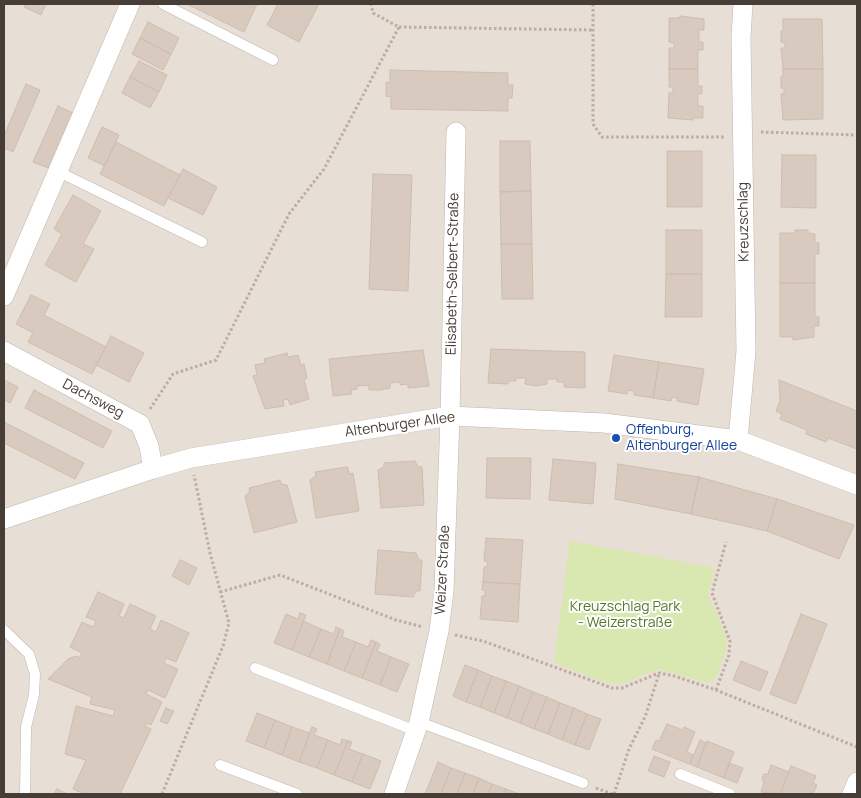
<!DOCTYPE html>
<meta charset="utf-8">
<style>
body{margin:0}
#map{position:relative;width:861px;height:798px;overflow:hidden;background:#f3ede7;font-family:Manrope,sans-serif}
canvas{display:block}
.frame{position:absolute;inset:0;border:5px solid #463d36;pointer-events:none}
</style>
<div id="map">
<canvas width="861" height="798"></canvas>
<div class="frame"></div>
</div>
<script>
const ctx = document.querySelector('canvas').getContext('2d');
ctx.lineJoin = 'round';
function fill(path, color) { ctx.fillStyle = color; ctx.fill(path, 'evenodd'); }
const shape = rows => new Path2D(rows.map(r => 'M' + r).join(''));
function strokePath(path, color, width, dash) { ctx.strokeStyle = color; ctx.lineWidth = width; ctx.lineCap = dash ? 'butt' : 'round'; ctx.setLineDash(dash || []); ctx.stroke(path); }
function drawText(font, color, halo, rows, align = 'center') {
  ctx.font = font + ' Manrope,sans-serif'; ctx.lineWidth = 4; ctx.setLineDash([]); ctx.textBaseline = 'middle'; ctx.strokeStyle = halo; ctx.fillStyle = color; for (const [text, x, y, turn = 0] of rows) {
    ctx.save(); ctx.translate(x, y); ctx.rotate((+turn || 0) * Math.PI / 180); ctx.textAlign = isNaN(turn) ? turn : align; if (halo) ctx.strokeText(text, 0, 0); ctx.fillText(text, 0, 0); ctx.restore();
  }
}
fill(shape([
 [4,4,857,4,857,794,4,794]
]), '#e7ded5');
fill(shape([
 [570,541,715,568,708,595,725,634,727,647,715,679,706,682,663,670,655,670,620,684,603,682,554,662]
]), '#d9e7b0');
const building = shape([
 [26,4,46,4,41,15,24,7,26,4],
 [187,4,257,4,244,32,187,4],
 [278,4,319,4,299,42,267,25,278,4],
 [680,16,704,19,704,30,699,30,699,42,703,42,703,50,698,50,698,69,669,69,669,48,674,48,674,43,669,42,669,18,680,18,680,16],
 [783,19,822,19,823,69,783,69,781,48,785,48,785,43,781,42,781,31,783,31,783,19],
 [148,22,179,38,171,54,140,38,148,22],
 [140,38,171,54,163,70,132,54,140,38],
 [139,61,167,75,159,92,130,77,139,61],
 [669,69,698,69,698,86,702,86,702,94,698,94,698,106,703,106,703,118,693,118,693,120,668,118,669,93,673,93,673,87,669,87,669,69],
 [783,69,823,69,823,119,783,120,781,94,784,94,784,88,781,88,781,76,783,77,783,69],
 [390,70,508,73,508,85,513,85,512,98,508,98,508,111,391,109,391,97,386,96,386,82,390,83,390,70],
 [130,77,159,92,150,108,122,93,130,77],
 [26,84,40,90,13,152,4,148,4,136,26,84],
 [58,106,73,113,49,168,33,162,58,106],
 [102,127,119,135,105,166,88,158,102,127],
 [500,141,530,141,531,191,500,192,500,141],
 [116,142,180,175,164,206,100,174,116,142],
 [667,151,702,151,702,207,667,207,667,151],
 [782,155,816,155,816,208,781,207,782,155],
 [183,169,217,187,203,215,168,198,183,169],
 [373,174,412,175,408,291,369,289,373,174],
 [531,191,532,244,501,244,500,192,531,191],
 [73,195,101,211,83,244,94,249,76,282,45,265,62,234,54,229,73,195],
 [666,230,702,230,702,274,666,274,666,230],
 [795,230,808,230,808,233,815,234,815,243,819,243,819,254,815,254,815,283,780,283,780,233,795,233,795,230],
 [501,244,532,244,533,299,502,299,501,244],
 [666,274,702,274,702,317,665,317,666,274],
 [780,283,815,283,815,317,819,317,819,326,814,326,814,337,793,340,793,337,780,337,780,283],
 [31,295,50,304,44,315,106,347,92,374,28,342,33,333,16,324,31,295],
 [111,336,144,353,129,382,96,365,111,336],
 [491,349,585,352,585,388,564,387,564,382,557,382,557,379,547,379,547,384,536,386,525,384,526,378,516,378,516,381,508,381,508,384,488,383,491,349],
 [423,350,429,386,408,388,408,384,400,385,400,382,390,383,390,388,380,390,369,390,369,385,357,386,357,389,351,390,352,394,333,396,329,359,423,350],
 [287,353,288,357,298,355,301,365,304,364,307,378,304,380,309,399,290,405,288,399,283,400,284,406,265,409,253,376,257,375,255,365,265,363,264,359,287,353],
 [614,355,659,362,653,398,634,395,634,391,628,390,627,394,608,391,614,355],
 [659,362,704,369,698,405,677,401,678,398,672,397,671,401,653,398,659,362],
 [4,380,18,387,10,403,4,400,4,380],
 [779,380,857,411,857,449,828,438,826,442,806,434,807,430,780,419,782,414,776,411,780,401,779,380],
 [34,390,112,431,103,448,25,408,34,390],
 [4,422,84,463,75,479,4,443,4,422],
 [487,458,531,458,530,499,486,498,487,458],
 [553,459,596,463,593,504,549,500,553,459],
 [415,461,418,467,422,467,424,505,381,508,378,470,384,467,384,463,415,461],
 [618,464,699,477,691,514,615,499,618,464],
 [347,467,350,474,353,473,359,511,316,518,310,480,316,476,315,472,347,467],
 [699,477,777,499,767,531,691,514,699,477],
 [280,480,281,484,287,485,297,522,254,533,245,496,250,492,249,488,280,480],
 [777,499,854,525,839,559,767,531,777,499],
 [486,538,523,540,520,584,483,582,484,567,487,567,488,562,484,561,486,538],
 [378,550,416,553,419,560,422,560,420,591,416,591,413,597,375,594,378,550],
 [180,560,197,568,189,585,172,576,180,560],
 [483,582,520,584,518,622,480,619,482,596,485,596,485,590,482,590,483,582],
 [98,592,124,604,119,616,124,618,130,604,156,616,150,629,156,632,161,620,189,633,176,662,166,658,164,663,178,669,165,698,148,690,146,694,162,702,151,725,147,723,145,726,151,729,120,794,84,794,73,789,86,760,65,754,76,706,113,716,115,710,90,704,92,697,48,679,68,659,76,656,79,658,82,653,70,647,82,622,93,627,96,621,86,617,98,592],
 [300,613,306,615,292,650,274,643,286,614,298,619,300,613],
 [801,614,827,624,796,704,770,694,801,614],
 [303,621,321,629,309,657,292,650,303,621],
 [336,627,340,629,327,664,309,657,321,629,334,634,336,627],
 [340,629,344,631,342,637,356,642,344,671,327,664,340,629],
 [371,640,376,642,362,678,344,671,356,642,368,647,371,640],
 [376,642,380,644,377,651,391,657,380,685,362,678,376,642],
 [391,657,409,664,397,692,380,685,391,657],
 [741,661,768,672,760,691,733,680,741,661],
 [465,665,478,670,466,702,453,696,465,665],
 [478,670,492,676,480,707,466,702,478,670],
 [492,676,506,681,494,713,480,707,492,676],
 [506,681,519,686,507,718,494,713,506,681],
 [519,686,533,692,520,723,507,718,519,686],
 [533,692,547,697,534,729,520,723,533,692],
 [547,697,560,703,548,734,534,729,547,697],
 [560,703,574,708,562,740,548,734,560,703],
 [166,708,174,711,167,724,160,721,166,708],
 [574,708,587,714,575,745,562,740,574,708],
 [257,713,275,720,264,748,246,741,257,713],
 [587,714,601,719,589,750,575,745,587,714],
 [275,720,292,727,282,755,264,748,275,720],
 [667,724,683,730,684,727,695,732,687,752,693,755,689,764,652,749,656,740,659,741,667,724],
 [292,727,310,733,299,762,282,755,292,727],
 [312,727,317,729,314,735,328,740,317,768,299,762,312,727],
 [342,739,348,741,334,775,317,768,328,740,340,745,342,739],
 [700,740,706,743,697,767,690,764,700,740],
 [348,741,352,742,349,749,363,754,352,782,334,775,348,741],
 [707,741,734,752,724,778,697,767,707,741],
 [363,754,381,761,370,789,352,782,363,754],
 [654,756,670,762,664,777,648,771,654,756],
 [438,762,451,768,441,794,425,794,438,762],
 [729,763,743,768,737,783,724,778,729,763],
 [771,765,789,772,780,794,761,792,764,782,762,779,764,774,768,774,771,765],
 [791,766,816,776,813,783,817,785,813,794,780,794,791,766],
 [451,768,465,773,457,794,441,794,451,768],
 [465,773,479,778,473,794,457,794,465,773],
 [479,778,492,784,488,794,473,794,479,778],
 [492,784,506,789,504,794,488,794,492,784],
 [57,789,67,794,54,794,57,789],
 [506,789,519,794,504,794,506,789]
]);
fill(building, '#d8cabf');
strokePath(building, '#d0bdb0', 1);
const lane = shape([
 [163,4,273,60],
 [59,172,202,242],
 [4,630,29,654,35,674,34,695,26,727,25,794],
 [255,668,416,731],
 [419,722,583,783],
 [220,765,297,794],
 [680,774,730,794]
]);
const street = shape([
 [4,296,130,4],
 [4,351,140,424,149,446,153,469],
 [738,440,746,351,741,37,743,4],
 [4,519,153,469,191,458,450,416,604,423,738,440,857,485],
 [394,794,419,722,439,631,444,591,450,416,456,132],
 [852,794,857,782]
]);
strokePath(lane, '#c2b6ac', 11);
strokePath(street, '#c2b6ac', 20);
strokePath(shape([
 [593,4,593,124,602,137,724,137],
 [399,27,593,30],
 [761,132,857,135],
 [150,409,173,374,216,360,289,214,324,169,399,27,373,13,371,4],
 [220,592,280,575,396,620,423,627],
 [455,635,483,641,612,688,622,688,659,673,674,676,716,690,857,747],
 [716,690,729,655,730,641,712,593,726,542],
 [596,788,612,794],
 [162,794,223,646,229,623,210,553,194,475],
 [614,794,629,749,645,717,659,674]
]), '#c0ac9b', 3, [2.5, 2.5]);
strokePath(lane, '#fff', 10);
strokePath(street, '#fff', 19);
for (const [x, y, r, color] of [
 [616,438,5,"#1a4fb4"]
]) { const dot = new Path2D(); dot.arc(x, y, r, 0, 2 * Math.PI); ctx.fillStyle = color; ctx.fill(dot); strokePath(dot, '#fff', 2); }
drawText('14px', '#463d36', '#fff', [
 ["Kreuzschlag",744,222,-91],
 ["Elisabeth-Selbert-Straße",453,274,-89],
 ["Dachsweg",93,399,28],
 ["Altenburger Allee",400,425,-8],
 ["Weizer Straße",443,570,-87]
]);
drawText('14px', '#164399', '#fff', [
 ["Offenburg,",626,430],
 ["Altenburger Allee",626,446]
], 'left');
drawText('14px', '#567829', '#fff', [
 ["Kreuzschlag Park",625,607],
 ["- Weizerstraße",625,623]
]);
</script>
